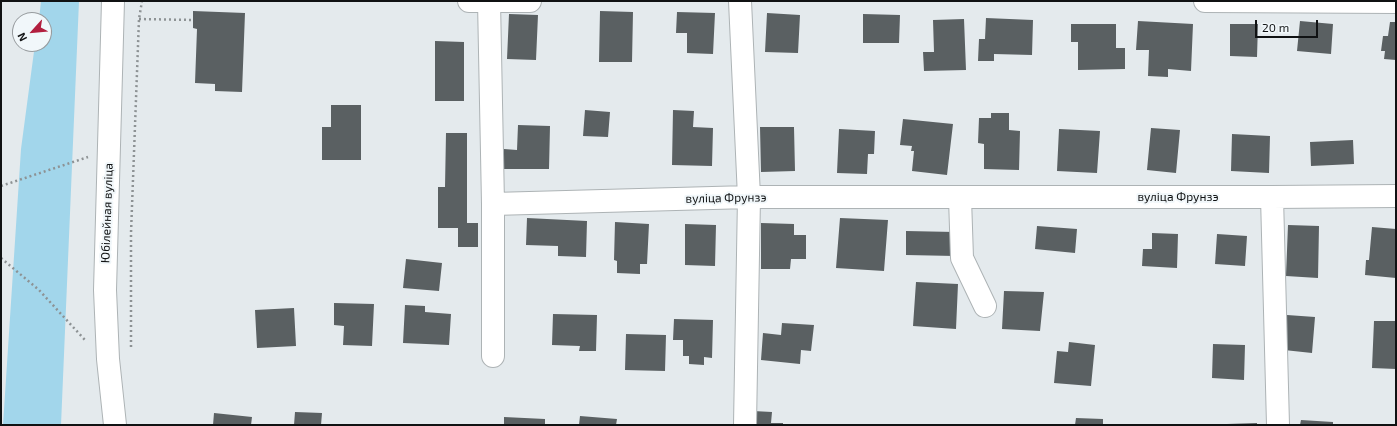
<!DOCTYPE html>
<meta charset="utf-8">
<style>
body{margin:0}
#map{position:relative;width:1397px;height:426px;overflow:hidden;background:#e4eaed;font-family:"Exo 2",sans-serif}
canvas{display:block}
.frame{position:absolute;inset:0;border:2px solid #101213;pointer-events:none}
.north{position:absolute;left:12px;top:12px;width:40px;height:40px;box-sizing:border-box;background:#f1f7fa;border:1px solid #979b9e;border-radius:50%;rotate:243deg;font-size:11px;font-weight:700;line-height:16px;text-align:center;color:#101213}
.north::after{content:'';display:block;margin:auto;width:14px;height:18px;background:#b21f3f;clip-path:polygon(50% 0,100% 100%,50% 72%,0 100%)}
.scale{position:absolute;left:1255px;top:20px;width:63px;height:18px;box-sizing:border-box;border:2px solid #101213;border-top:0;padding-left:5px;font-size:12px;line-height:14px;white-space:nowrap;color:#101213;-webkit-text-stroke:3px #f1f7fa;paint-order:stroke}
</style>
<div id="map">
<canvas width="1397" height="426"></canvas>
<div class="frame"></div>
<div class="north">N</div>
<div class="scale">20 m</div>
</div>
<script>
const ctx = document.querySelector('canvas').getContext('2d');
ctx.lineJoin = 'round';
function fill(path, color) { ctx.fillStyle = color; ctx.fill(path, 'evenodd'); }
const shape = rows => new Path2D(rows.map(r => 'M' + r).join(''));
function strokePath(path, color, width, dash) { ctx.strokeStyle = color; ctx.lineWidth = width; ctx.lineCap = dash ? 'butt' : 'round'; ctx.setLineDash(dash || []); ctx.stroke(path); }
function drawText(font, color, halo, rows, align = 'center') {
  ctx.font = font + ' "Exo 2",sans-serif'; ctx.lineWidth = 4; ctx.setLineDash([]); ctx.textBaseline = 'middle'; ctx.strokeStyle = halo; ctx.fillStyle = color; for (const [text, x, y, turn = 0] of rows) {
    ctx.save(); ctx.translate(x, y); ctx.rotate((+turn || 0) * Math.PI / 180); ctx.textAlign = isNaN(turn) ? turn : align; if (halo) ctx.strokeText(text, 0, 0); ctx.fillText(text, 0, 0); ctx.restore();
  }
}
fill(shape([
 [41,1,79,1,61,425,3,425,21,149,35,44,44,44,44,20,39,20]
]), '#a2d6eb');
fill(shape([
 [193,11,245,13,242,92,215,91,215,84,195,83,197,29,193,28],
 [600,11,633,12,632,62,599,62],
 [677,12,715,13,713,54,687,53,687,33,676,33],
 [767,13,800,15,798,53,765,52],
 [509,14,538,15,536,60,507,59],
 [863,14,900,15,899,43,863,43],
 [986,18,1033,20,1032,55,994,54,994,61,978,61,979,39,985,39],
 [964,19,966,70,924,71,923,52,934,52,933,20],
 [1138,21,1193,24,1191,71,1168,69,1168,77,1148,76,1149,50,1136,50],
 [1300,21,1333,24,1331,54,1297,51],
 [1390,22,1396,22,1396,60,1384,59,1385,51,1381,51,1383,36,1388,36],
 [1071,24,1116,24,1116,48,1125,48,1125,69,1078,70,1078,42,1071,42],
 [1230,24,1258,24,1257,57,1230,56],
 [435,41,464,42,464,101,435,101],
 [331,105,361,105,361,160,322,160,322,127,331,127],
 [585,110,610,112,608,137,583,136],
 [673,110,694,111,693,127,713,128,712,166,672,165],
 [991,113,1009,113,1009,130,1020,131,1019,170,984,169,984,144,978,143,979,118,991,118],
 [903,119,953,124,947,175,912,171,914,151,911,151,912,146,900,145],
 [518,125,550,126,549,169,503,169,504,149,517,150],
 [760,127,794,127,795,171,761,172],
 [1151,128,1180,130,1176,173,1147,170],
 [839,129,875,131,874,154,868,154,867,174,837,173],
 [1059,129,1100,131,1097,173,1057,171],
 [446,133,467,133,467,223,478,223,478,247,458,247,458,228,438,228,438,187,445,187],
 [1232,134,1270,136,1269,173,1231,171],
 [1353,140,1354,164,1311,166,1310,142],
 [527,218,587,221,586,257,558,256,558,246,526,245],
 [840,218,888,220,884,271,836,268],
 [615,222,649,224,647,264,640,264,640,274,617,273,617,261,614,260],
 [761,223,794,224,794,235,806,235,806,259,791,259,790,269,761,269],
 [685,224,716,225,715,266,685,265],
 [1288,225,1319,226,1318,278,1286,276],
 [1037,226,1077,229,1075,253,1035,249],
 [1372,227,1396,229,1396,278,1365,275,1366,260,1369,260],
 [906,231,955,232,955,256,906,255],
 [1152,233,1178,234,1177,268,1142,266,1143,249,1152,249],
 [1217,234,1247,236,1245,266,1215,264],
 [406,259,442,263,439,291,403,288],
 [916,282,958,284,956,329,913,326],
 [1004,291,1044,292,1040,331,1002,329],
 [334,303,374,304,372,346,343,345,344,326,334,325],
 [405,305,425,306,425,312,451,314,449,345,403,343],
 [294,308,296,346,257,348,255,310],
 [553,314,597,315,596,351,579,351,580,346,552,345],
 [1287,315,1315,317,1312,353,1284,350],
 [674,319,713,320,712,358,704,357,704,365,689,364,689,356,683,356,683,340,673,340],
 [1374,321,1396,321,1396,369,1372,368],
 [782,323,814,325,811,351,801,350,800,364,761,360,763,333,781,335],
 [626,334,666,335,665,371,625,370],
 [1069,342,1095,345,1091,386,1054,383,1057,351,1068,352],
 [1213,344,1245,345,1244,380,1212,378],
 [753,411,772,412,771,423,783,423,783,425,753,425],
 [295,412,322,413,321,425,294,425],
 [214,413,252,417,251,425,213,425],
 [580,416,617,419,616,425,579,425],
 [504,417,545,419,545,425,504,425],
 [1076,418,1103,419,1103,425,1075,425],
 [1301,420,1333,422,1333,425,1300,425],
 [1257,423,1257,425,1227,425,1227,424]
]), '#5a6062');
const minor = shape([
 [469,1,530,1],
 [489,1,493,204,493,356],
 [740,1,749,197,745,425],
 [1205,1,1396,2],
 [1272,197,1278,425],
 [960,198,962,258,985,306],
 [493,204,749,197,1272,197,1396,196]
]);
const major = shape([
 [113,1,105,290,108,359,115,425]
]);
strokePath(minor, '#adb3b5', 24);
strokePath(major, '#adb3b5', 24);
strokePath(shape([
 [139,19,193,20],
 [1,186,88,157],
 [1,258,39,290,85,340],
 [131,347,131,233,139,19,142,1]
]), '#8d9294', 2.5, [2, 3]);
strokePath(minor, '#fff', 22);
strokePath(major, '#fff', 22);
drawText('12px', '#101213', '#f1f7fa', [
 ["вуліца Фрунзэ",1178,197],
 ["вуліца Фрунзэ",726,198,-1],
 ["Юбілейная вуліца",107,213,-88]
]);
</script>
